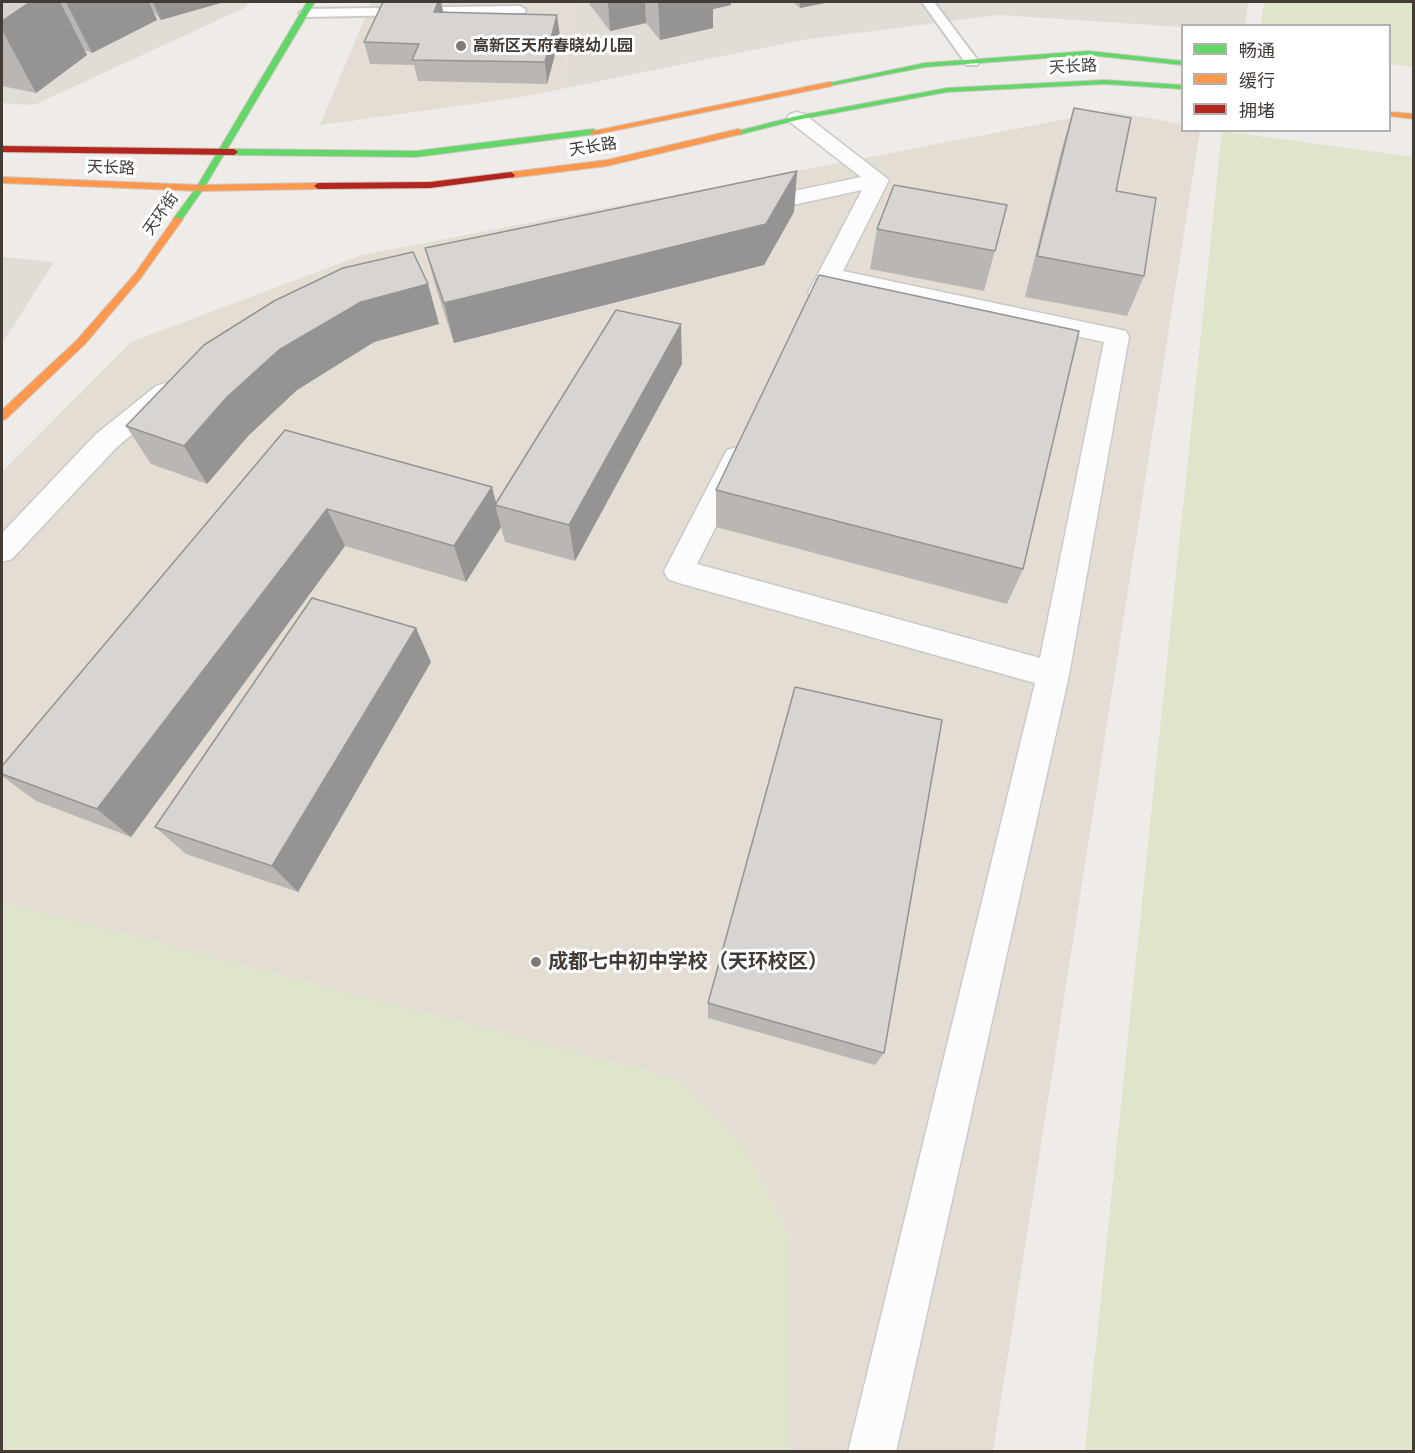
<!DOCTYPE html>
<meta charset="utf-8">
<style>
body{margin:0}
#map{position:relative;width:1415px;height:1453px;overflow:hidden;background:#eeebe8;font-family:Cabin,"Noto Sans SC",sans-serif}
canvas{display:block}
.frame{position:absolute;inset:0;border:3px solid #423b36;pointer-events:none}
.legend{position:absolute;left:1181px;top:24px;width:210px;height:108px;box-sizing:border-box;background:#fff;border:2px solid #b3b1af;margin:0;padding:8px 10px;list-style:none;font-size:18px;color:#423b36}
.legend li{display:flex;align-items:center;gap:12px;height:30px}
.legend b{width:30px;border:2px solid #b3b1af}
</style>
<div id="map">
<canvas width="1415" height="1453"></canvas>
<div class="frame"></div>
<ul class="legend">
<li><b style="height:8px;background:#63d668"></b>畅通</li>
<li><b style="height:8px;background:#ff974d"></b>缓行</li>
<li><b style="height:8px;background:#b3261e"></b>拥堵</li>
</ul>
</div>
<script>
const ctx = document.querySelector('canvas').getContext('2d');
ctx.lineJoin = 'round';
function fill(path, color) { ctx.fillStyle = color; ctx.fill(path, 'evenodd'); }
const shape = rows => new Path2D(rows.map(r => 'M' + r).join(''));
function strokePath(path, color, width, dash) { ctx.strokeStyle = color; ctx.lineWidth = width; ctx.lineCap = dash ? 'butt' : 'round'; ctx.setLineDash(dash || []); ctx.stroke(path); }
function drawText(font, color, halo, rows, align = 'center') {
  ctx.font = font + ' Cabin,"Noto Sans SC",sans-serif'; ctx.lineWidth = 6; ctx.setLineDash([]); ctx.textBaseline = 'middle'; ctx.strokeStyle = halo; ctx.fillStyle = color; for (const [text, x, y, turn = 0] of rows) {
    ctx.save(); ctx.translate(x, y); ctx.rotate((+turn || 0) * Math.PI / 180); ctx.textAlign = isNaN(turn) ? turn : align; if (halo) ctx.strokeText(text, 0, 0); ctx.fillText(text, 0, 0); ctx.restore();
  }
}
fill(shape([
 [2,2,250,2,244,8,34,105,2,103],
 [570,2,1248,2,1245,25,1182,27,999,15,802,40,566,88],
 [2,257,54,262,2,344]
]), '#e1dcd6');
fill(shape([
 [570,2,566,88,516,98,320,125,371,3],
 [1108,111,1182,124,1182,130,1200,131,993,1451,2,1452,2,472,131,342,362,255]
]), '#e4ddd4');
fill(shape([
 [1264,2,1413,2,1413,67,1390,64,1390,26,1261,25],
 [1222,131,1413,157,1413,1451,1085,1451],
 [2,902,677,1079,742,1145,790,1239,789,1451,2,1451]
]), '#dfe5cb');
const lane = shape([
 [922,2,934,2,979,62,977,65,967,65,922,2],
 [520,6,526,10,524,13,305,17,299,13,305,9,520,6]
]);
const street = shape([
 [797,112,804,114,889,180,843,271,1117,329,1126,331,1129,337,1069,675,896,1452,848,1452,1035,683,679,583,668,579,664,571,727,450,737,447,747,450,751,457,697,564,1040,658,1104,342,837,284,828,298,820,300,812,298,808,293,862,190,751,214,743,212,740,207,743,202,751,200,861,177,790,122,787,118,790,114,797,112],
 [165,383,174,386,178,392,174,398,116,448,12,559,2,562,2,533,96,434,156,386,165,383]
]);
const fast = shape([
 [307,2,315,2,204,188,181,221,175,221,173,219,196,188,307,2],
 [1088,51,1182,61,1182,65,1088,55,925,67,829,86,825,84,925,63,1088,51],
 [1105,80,1182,85,1182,89,1105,84,947,92,797,120,738,135,734,132,797,116,947,88,1105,80],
 [593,129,596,130,596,134,416,157,234,155,230,152,234,149,416,151,593,129]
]);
const slow = shape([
 [829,82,832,82,832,86,593,135,589,132,829,82],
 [1390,112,1414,114,1414,119,1390,116,1390,112],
 [738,129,741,130,741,134,607,166,511,178,507,175,511,172,607,160,738,129],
 [2,177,200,185,318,183,322,186,318,189,200,191,2,183,2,177],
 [175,217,183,219,140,279,85,344,6,419,2,420,2,410,77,340,134,275,175,217]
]);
const jam = shape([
 [2,146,234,149,238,152,234,155,2,152,2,146],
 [511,172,515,175,514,177,430,188,318,189,314,186,318,183,430,182,511,172]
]);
strokePath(lane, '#ccc9c6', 4);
strokePath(street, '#ccc9c6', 3);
strokePath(fast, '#cec8c1', 2);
strokePath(slow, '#cec8c1', 2);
strokePath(jam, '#cec8c1', 2);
fill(lane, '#fcfcfc');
fill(street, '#fcfcfc');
fill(fast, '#63d668');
fill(slow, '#ff974d');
fill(jam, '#b3261e');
fill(shape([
 [2,2,224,2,161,20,153,11,157,20,92,53,84,50,87,55,36,93,2,86],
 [383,2,441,2,443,13,560,36,547,84,418,81,414,65,370,64,364,42],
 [589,2,731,2,731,5,713,9,713,28,660,40,646,23,610,31,590,5],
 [793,2,830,2,800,8],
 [1074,108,1116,191,1144,276,1127,316,1025,297,1062,148],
 [797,171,794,212,764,265,454,343,436,288,425,248],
 [1007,205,984,291,870,269,877,229],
 [428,284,439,324,374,342,297,390,248,436,207,484,151,464,126,426],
 [682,364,575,561,505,542,501,527,466,582,345,546,131,837,36,801,2,776,2,766,285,430,497,503],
 [716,490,1023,569,1007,604,716,527],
 [431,662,298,892,186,854,155,827],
 [708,1003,884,1053,875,1065,708,1018]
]), '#b9b6b4');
fill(shape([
 [2,2,60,2,87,55,36,93,2,30],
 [66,2,149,2,157,20,92,53],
 [153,2,224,2,161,20],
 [438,2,441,2,444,17,434,12],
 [608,2,645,2,646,23,610,31],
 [658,2,731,2,731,5,713,9,713,28,660,40],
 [800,2,830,2,800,8],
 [557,15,560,36,547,84,545,62],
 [797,171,794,212,764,265,454,343,444,303],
 [428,284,439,324,374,342,297,390,248,436,207,484,184,446,227,397,279,350,361,302],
 [681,324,682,364,575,561,569,525],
 [492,487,497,506,495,505,501,527,466,582,454,546],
 [327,509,345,546,131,837,97,809],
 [416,628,431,662,298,892,272,866]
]), '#969492');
const building = shape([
 [2,2,30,2,2,21,2,2],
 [383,2,438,2,434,12,557,15,545,62,412,60,419,44,364,42,383,2],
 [1074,108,1131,118,1116,191,1156,198,1144,276,1037,256,1074,108],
 [797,171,766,224,444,303,425,248,797,171],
 [894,185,1007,205,995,251,877,229,894,185],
 [413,252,428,284,361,302,279,350,227,397,184,446,126,426,204,345,274,301,343,268,413,252],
 [819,275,1079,331,1023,569,716,490,819,275],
 [616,310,681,324,569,525,495,505,616,310],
 [285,430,492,487,454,546,327,509,97,809,2,774,2,766,285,430],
 [312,598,416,628,272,866,155,827,312,598],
 [795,687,942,720,884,1053,708,1003,795,687]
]);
fill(building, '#d7d4d1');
strokePath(building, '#969492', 1.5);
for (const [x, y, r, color] of [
 [461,46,6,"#7e7974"],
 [536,962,6,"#7e7974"]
]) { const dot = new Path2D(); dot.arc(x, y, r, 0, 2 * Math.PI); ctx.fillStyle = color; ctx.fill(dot); strokePath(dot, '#fff', 2); }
drawText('bold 16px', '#423b36', '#fff', [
 ["高新区天府春晓幼儿园",473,46]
], 'left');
drawText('16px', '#423b36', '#fff', [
 ["天长路",1073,67,-3],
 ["天长路",593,147,-9],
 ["天长路",111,168,2],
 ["天环街",161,214,-55]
]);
drawText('bold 20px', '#423b36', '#fff', [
 ["成都七中初中学校（天环校区）",548,962]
], 'left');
</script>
